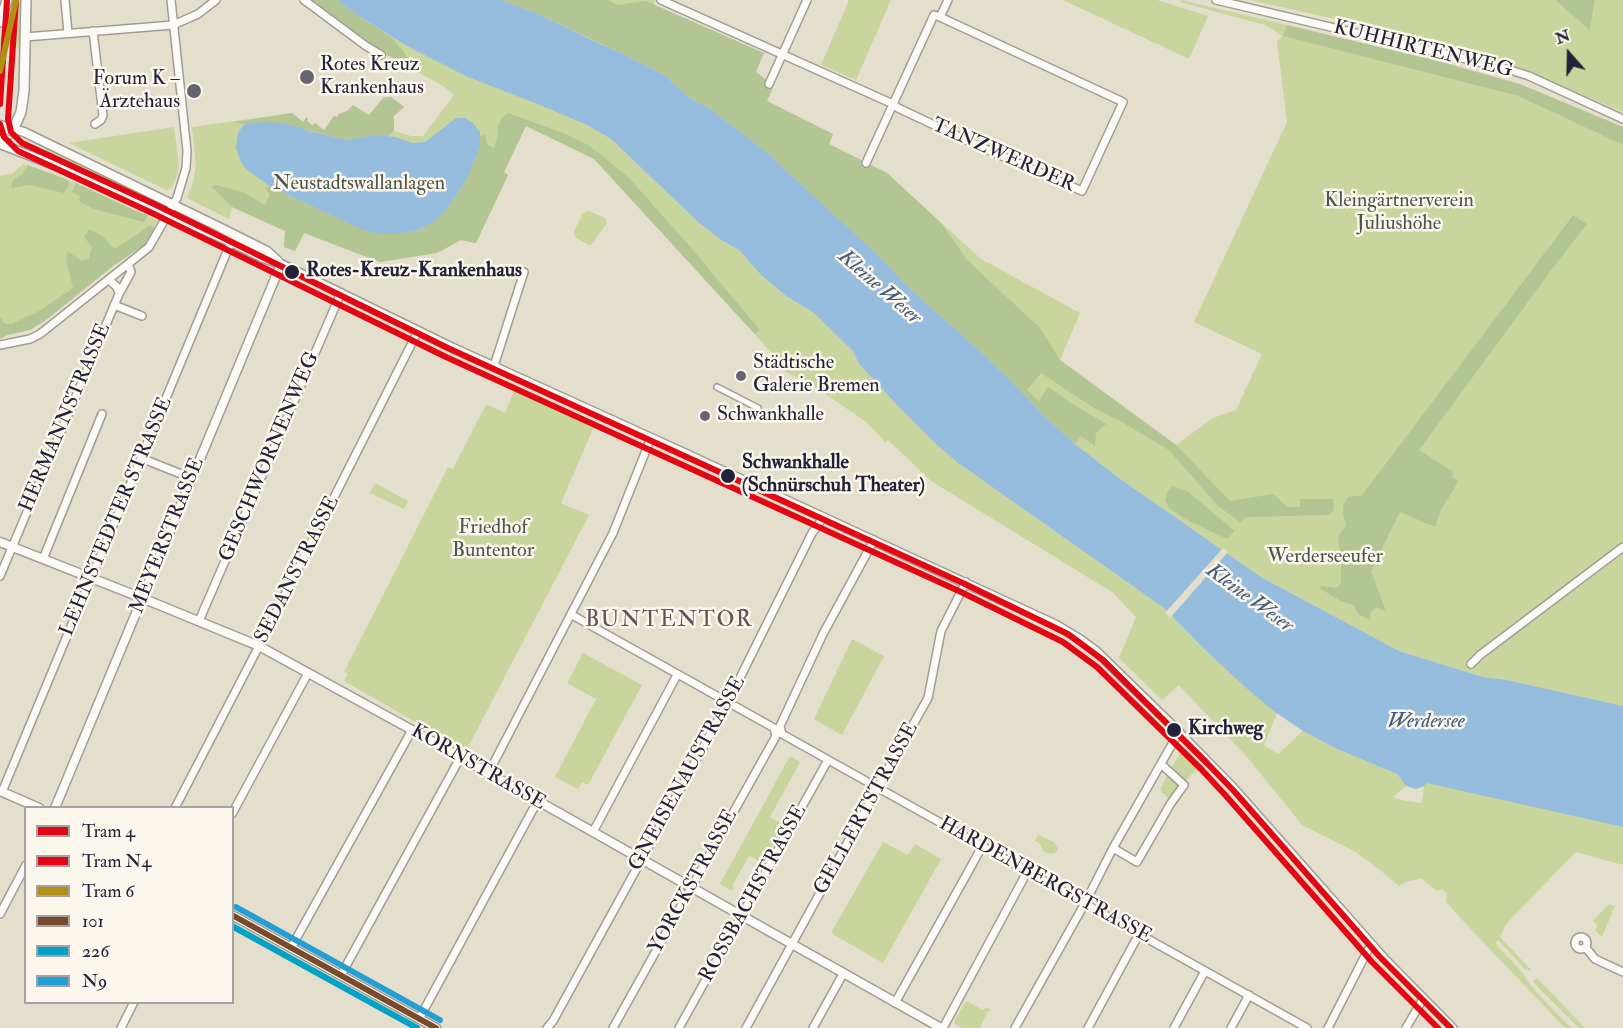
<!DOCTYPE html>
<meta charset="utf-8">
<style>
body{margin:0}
#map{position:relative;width:1623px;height:1028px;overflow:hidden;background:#e4decc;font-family:"IM FELL Double Pica",serif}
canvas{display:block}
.legend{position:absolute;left:24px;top:806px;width:210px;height:198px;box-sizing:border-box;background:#fbf7ec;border:2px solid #a4a2a5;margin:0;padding:8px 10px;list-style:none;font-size:18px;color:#22223b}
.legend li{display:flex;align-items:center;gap:12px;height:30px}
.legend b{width:30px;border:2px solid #a4a2a5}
.north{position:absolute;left:1539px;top:24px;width:60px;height:60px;-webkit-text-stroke:4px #fbf7ec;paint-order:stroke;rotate:340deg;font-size:16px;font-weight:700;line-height:24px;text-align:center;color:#22223b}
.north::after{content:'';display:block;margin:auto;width:21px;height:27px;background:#22223b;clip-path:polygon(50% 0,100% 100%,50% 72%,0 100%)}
</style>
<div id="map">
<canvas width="1623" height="1028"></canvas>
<ul class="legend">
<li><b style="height:8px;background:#e30613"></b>Tram 4</li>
<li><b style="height:8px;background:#e30613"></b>Tram N4</li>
<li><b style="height:8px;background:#b29015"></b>Tram 6</li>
<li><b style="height:8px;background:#7a4b2a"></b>101</li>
<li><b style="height:8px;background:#02a2c7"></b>226</li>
<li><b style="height:8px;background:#249fd3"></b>N9</li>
</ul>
<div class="north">N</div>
</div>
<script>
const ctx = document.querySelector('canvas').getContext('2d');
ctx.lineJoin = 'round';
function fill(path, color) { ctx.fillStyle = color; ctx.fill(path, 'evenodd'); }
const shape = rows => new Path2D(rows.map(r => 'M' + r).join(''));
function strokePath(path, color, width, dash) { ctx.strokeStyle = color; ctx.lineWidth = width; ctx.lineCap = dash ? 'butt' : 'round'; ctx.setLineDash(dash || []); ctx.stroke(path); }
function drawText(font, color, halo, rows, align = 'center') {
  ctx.font = font + ' "IM FELL Double Pica",serif'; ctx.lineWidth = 5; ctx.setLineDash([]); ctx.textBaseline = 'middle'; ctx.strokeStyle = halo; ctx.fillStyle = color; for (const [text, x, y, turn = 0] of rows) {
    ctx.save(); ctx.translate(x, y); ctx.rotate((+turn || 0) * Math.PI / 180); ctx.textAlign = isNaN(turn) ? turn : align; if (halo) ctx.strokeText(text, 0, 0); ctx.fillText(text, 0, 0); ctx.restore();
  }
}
fill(shape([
 [11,0,22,0,21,49,0,46,0,40],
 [311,0,338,0,351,11,405,45,585,124,611,139,697,221,721,240,739,250,761,275,786,296,814,313,854,351,859,364,896,404,935,443,958,463,1164,608,1203,648,1246,688,1277,713,1264,745,1278,754,1303,731,1337,749,1397,774,1406,786,1393,797,1406,801,1422,803,1424,786,1427,782,1623,827,1623,865,1576,852,1506,924,1500,937,1532,971,1525,969,1498,940,1495,943,1520,970,1536,992,1571,1028,1565,1028,1466,924,1446,902,1447,894,1442,889,1437,891,1421,878,1406,882,1399,886,1380,870,1354,851,1302,825,1248,758,1179,685,1162,700,1119,658,1136,617,1112,592,931,481,888,440,885,442,866,422,855,414,813,386,776,367,779,361,594,159,526,126,504,172,508,175,476,243,461,240,437,253,380,262,304,233,295,251,284,247,285,231,232,207,229,219,187,198,193,182,196,165,192,127,292,113,303,122,306,117,308,119,307,121,312,125,315,123,324,130,334,116,337,117,339,114,347,111,353,105,369,115,383,98,391,97,404,107,394,116,394,131,411,136,423,136,454,95,443,86,378,50],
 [501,0,656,0,648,18,774,85,767,101,833,134,829,144,887,173,981,259,1080,313,1060,360,1176,445,1213,418,1236,410,1262,354,1194,322,1287,122,1277,41,1283,36,1265,25,1180,2,1181,0,1287,25,1284,36,1518,96,1623,145,1623,542,1483,648,1623,551,1623,706,1507,680,1483,677,1399,651,1261,577,1119,478,1075,444,1046,418,1020,390,982,353,907,286,881,258,836,217,766,152,708,107,694,101,672,83,668,77,623,54,543,16],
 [1573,215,1586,225,1553,268,1418,450,1454,472,1452,477,1459,481,1441,510,1435,527,1400,511,1388,536,1348,497,1362,495],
 [849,0,891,0,856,80,821,65],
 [1063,0,1157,0,1208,16,1189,59],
 [1250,0,1555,0,1589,29,1595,0,1623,0,1623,112,1499,59,1424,39],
 [174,127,179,165,177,175,173,185,170,189,166,190,69,143],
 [46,148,156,199,153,206,42,157],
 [23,164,56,175,157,220,147,243,113,266,46,320,30,330,7,335,0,339,0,176,13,173],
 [589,211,605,218,607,223,591,245,589,245,576,238,574,232,583,213],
 [515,389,595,424,561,503,589,515,466,751,344,681,348,674,344,672,448,467,453,469,486,404,505,413],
 [375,483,408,501,404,509,370,493],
 [852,639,884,656,842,735,814,719],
 [583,653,642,685,588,785,582,782,578,789,555,777,596,699,567,683],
 [1182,750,1199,767,1185,781,1171,769],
 [790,756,800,762,770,817,784,825,763,863,749,856,732,886,734,887,732,891,720,884],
 [1168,774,1180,785,1169,799,1160,790],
 [1038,835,1054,842,1058,849,1055,853,1051,854,1044,852,1040,844,1035,841],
 [883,842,908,855,915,844,941,859,883,963,831,933],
 [1609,904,1615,906,1602,937,1595,930,1598,926,1593,921],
 [1537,978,1544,985,1585,1028,1579,1028,1540,989,1533,981],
 [966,1001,983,1010,986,1007,991,1010,991,1011,988,1011,980,1028,962,1028,955,1024,954,1022]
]), '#c8d59c');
fill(shape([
 [311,0,338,0,351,11,391,37,404,52,407,59,403,64,379,50],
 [501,0,608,0,618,5,646,1,764,53,756,72,774,85,767,101,833,134,829,144,887,173,942,224,967,260,1040,328,1060,360,1176,445,1230,501,1273,494,1288,507,1300,507,1300,499,1333,499,1334,509,1330,515,1246,517,1240,522,1218,506,1169,450,1125,424,1094,408,1041,373,1027,390,1039,401,1048,387,1071,403,1106,424,1096,433,1095,446,1081,436,1075,444,1046,418,1020,390,982,353,907,286,881,258,836,217,766,152,708,107,694,101,672,83,668,77,623,54,597,42,543,16],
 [1555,0,1595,0,1590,30,1577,19],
 [1287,25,1442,62,1520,84,1623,127,1623,145,1518,96,1283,36],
 [391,97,404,107,394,116,394,131,388,136,375,135,348,140,299,128,263,122,245,124,235,122,292,113,303,122,306,117,308,119,307,121,312,125,315,123,324,130,334,116,337,117,339,114,347,111,353,105,369,115,383,98],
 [508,113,566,134,588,145,604,157,629,178,687,243,760,330,755,334,594,159,526,126,504,172,508,175,476,243,461,240,437,253,380,262,304,233,295,251,284,247,285,231,232,207,211,186,215,185,243,192,265,205,270,195,265,187,271,187,363,230,381,234,399,234,419,230,435,221,447,209,465,182,480,148,480,136,485,135,488,145,494,148,498,134,497,128,503,117],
 [28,165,68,180,69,184,67,189,64,193,30,185,11,188,13,180,22,174],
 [76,183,138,212,148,215,144,222,94,209,79,201,80,196,72,192],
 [1573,215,1587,224,1553,268,1419,450,1454,472,1452,477,1459,481,1441,510,1435,527,1400,512,1371,571,1386,611,1376,607,1370,613,1370,620,1358,614,1353,605,1341,601,1319,588,1323,586,1337,588,1341,582,1341,561,1338,536,1346,526,1343,513,1343,506,1348,497,1362,495],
 [149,226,154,227,147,243,113,266,46,320,30,330,7,335,0,339,0,317,5,324,12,324,39,311,73,288,66,260,67,251,82,261,89,259,92,247,84,237,89,229,102,236,115,249],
 [1172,486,1187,491,1235,531,1227,539,1183,518,1169,508,1165,500,1167,492]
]), '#b4c594');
fill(shape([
 [338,0,501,0,543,16,596,42,623,54,668,77,672,83,694,101,708,107,766,152,881,258,907,286,982,353,1020,390,1046,418,1075,444,1119,478,1261,577,1399,651,1483,677,1507,680,1623,706,1623,827,1427,783,1424,786,1416,789,1406,786,1397,774,1337,749,1303,731,1275,712,1246,688,1203,648,1164,608,958,463,935,443,896,404,859,364,853,351,814,313,786,296,761,275,739,250,721,240,697,221,611,139,585,124,535,103,468,77,405,45,351,11],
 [456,118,465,118,473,123,480,132,480,148,465,182,447,209,435,221,419,230,399,234,381,234,363,230,271,187,247,170,241,162,236,148,238,133,242,127,245,124,263,122,284,123,313,132,348,140,375,135,395,137,413,143,425,142]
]), '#96bdde');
fill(shape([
 [1223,548,1228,552,1170,618,1165,613]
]), '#e4decc');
const pedestrian = shape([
 [717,387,758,408]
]);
const minor = shape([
 [65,0,68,33],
 [304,0,366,46,381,55],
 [661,0,893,104,898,108,981,147,1082,191,1123,102,940,17],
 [1216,0,1504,68,1529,76,1623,119],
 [93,31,103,115,101,120,95,124],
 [25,37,173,25,198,14,216,0],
 [769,84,807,0],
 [866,163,934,15,940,17,948,0],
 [119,294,131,272,128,264],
 [114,305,142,316],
 [0,345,30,339,40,334,128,264,149,247,177,198,186,168,187,151,171,0],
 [494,366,524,272],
 [141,458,191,478],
 [874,540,823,634,780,726,782,734,1307,1028],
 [43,559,102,414],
 [0,576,119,294,117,287,109,280],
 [572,615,774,728,776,736,613,1028],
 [199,621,341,293],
 [1471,664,1480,655,1623,547],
 [488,774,613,533,651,438],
 [2,792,231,242],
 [175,808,259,646,418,331],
 [232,814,308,673],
 [593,832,677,675],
 [1113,848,1137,862,1171,803,1184,785,1161,764],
 [0,914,26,865],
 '1575 943a6 6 0 1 1 12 0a6 6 0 1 1-12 0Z',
 [291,948,412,730],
 [1586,948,1595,959,1623,972],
 [341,975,460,758],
 [895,1003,983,845],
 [419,1019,537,802],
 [121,1028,134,1002],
 [547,1028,553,1021,728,702,812,533,817,527,823,517],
 [679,1028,828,760],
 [746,1028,878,787,928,698,941,631,966,582],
 [813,1028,843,974],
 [943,1028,1027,872],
 [1015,1028,1085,903,1113,848,1179,732,1233,787,1386,960,1453,1028],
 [1088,1028,1139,934],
 [1174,1028,1205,971],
 [1231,1028,1249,995],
 [1328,1028,1368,950,1373,945],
 [1406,1028,1423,999]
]);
const tertiary = shape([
 [0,125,24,132,219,227,267,251,278,261],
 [0,144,62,168,231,242,263,258,281,264,453,348,684,453,1056,625,1081,640,1097,652,1179,732],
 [0,542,142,598,259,646,412,730,941,1028],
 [0,791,39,808],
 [55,808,281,264],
 [232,915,436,1028]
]);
const secondary = shape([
 [0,22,7,0],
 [0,143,14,128,21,112,24,91,26,0]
]);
strokePath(pedestrian, '#a09d95', 8);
strokePath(minor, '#a09d95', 10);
strokePath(tertiary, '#a09d95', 11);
strokePath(secondary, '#a09d95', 12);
strokePath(pedestrian, '#fbfaf7', 5);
strokePath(minor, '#fbfaf7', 7);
strokePath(tertiary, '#fbfaf7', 8);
strokePath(secondary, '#fbfaf7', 9);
strokePath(shape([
 [0,132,39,148]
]), '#b3b2b2', 1.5);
strokePath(shape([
 [232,915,436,1028]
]), '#7a4b2a', 6);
strokePath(shape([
 [232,926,417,1028]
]), '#02a2c7', 6);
strokePath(shape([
 [236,907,440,1020]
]), '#249fd3', 6);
strokePath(shape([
 [16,0,8,119,11,132,22,143,154,204,450,349,965,584,1068,634,1103,660,1207,763,1234,791,1379,956,1451,1028]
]), '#e30613', 6);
strokePath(shape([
 [0,104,7,0],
 [0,124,4,137,18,151,150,212,446,357,961,592,1063,642,1097,667,1201,769,1227,797,1372,962,1438,1028]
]), '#e30613', 6);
strokePath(shape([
 [0,71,16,0]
]), '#b29015', 6);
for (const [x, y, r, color] of [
 [307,77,8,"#66646e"],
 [194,91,8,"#66646e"],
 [292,272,8,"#22223b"],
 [741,376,6,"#66646e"],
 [705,416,6,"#66646e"],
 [728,476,8,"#22223b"],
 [1174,730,8,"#22223b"]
]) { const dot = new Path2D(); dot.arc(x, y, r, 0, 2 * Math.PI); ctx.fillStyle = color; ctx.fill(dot); strokePath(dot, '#fbf7ec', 2); }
drawText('20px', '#22223b', '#fbf7ec', [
 ["KUHHIRTENWEG",1423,50,14],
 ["TANZWERDER",1003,156,24],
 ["HERMANNSTRASSE",66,418,-67],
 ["GESCHWORNENWEG",270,457,-67],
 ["LEHNSTEDTER STRASSE",117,517,-67],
 ["MEYERSTRASSE",168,536,-68],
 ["SEDANSTRASSE",298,570,-63],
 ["KORNSTRASSE",478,768,30],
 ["GNEISENAUSTRASSE",688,774,-61],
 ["GELLERTSTRASSE",867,809,-61],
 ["HARDENBERGSTRASSE",1045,881,29],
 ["YORCKSTRASSE",694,882,-61],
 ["ROSSBACHSTRASSE",754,894,-61]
]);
drawText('20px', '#22223b', '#fbf7ec', [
 ["Rotes Kreuz",320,66],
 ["Krankenhaus",320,89],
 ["Forum K –",180,80,"right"],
 ["Ärztehaus",180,103,"right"],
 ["Städtische",753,364],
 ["Galerie Bremen",753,387],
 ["Schwankhalle",717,416]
], 'left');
drawText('20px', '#4d554c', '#fbf7ec', [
 ["Neustadtswallanlagen",359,185],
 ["Kleingärtnerverein",1399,202],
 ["Juliushöhe",1399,225],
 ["Friedhof",493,529],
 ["Buntentor",493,552],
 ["Werderseeufer",1325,558]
]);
drawText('bold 20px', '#22223b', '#fbf7ec', [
 ["Rotes-Kreuz-Krankenhaus",306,272],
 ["Schwankhalle",742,464],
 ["(Schnürschuh Theater)",742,487],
 ["Kirchweg",1188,730]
], 'left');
drawText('italic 21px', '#435a7f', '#fbf7ec', [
 ["Kleine Weser",879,288,41],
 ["Kleine Weser",1249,599,36],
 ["Werdersee",1426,722]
]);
ctx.letterSpacing = '1.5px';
drawText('22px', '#63545a', '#fbf7ec', [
 ["BUNTENTOR",669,621]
]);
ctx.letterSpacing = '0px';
</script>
